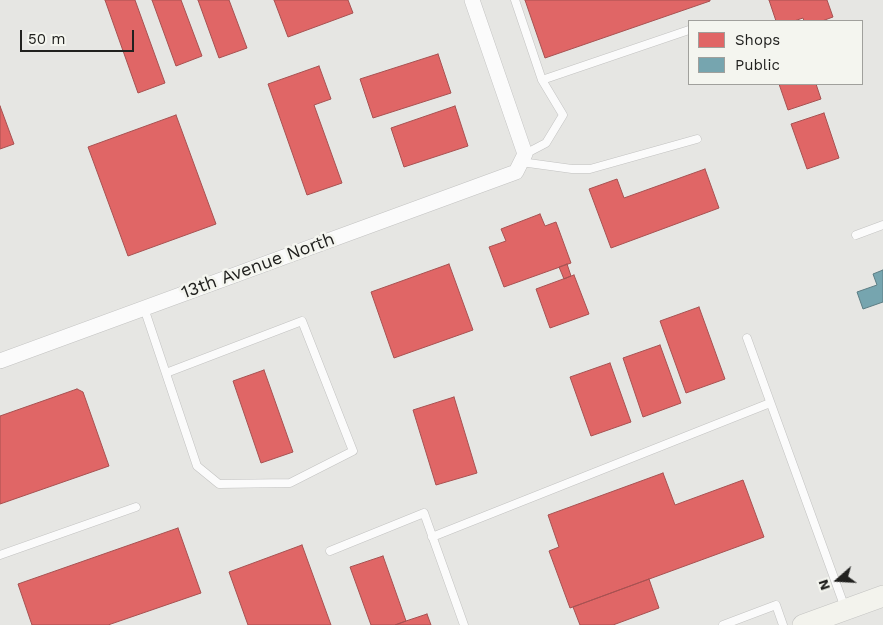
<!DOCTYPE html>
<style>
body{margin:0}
#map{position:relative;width:883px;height:625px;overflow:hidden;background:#e6e6e3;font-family:"Work Sans",sans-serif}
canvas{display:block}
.legend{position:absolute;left:688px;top:20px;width:175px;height:65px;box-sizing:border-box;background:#f4f5ef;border:1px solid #a0a09c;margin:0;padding:6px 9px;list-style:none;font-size:15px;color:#21211f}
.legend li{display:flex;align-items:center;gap:10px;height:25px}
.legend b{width:25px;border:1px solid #a0a09c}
.north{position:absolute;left:813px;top:555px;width:50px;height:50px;-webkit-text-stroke:4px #f4f5ef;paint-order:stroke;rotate:251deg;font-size:14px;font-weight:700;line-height:20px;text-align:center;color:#21211f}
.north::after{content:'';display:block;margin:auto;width:18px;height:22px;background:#21211f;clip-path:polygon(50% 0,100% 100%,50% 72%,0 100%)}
.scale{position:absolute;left:20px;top:30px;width:114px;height:22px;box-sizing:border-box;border:2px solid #21211f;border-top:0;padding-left:6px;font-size:15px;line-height:18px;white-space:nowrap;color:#21211f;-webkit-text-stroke:4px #f4f5ef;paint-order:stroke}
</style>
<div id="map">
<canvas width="883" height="625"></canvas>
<ul class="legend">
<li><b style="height:14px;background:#e06666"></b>Shops</li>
<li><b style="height:14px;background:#76a5af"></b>Public</li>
</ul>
<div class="north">N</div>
<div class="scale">50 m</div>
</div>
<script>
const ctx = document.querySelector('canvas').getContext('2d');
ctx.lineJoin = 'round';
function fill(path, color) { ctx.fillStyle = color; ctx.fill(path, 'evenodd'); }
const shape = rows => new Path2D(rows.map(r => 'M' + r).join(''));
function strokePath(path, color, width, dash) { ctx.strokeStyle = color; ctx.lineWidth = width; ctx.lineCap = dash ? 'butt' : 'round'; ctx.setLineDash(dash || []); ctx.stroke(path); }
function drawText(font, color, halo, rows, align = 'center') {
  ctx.font = font + ' "Work Sans",sans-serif'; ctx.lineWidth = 5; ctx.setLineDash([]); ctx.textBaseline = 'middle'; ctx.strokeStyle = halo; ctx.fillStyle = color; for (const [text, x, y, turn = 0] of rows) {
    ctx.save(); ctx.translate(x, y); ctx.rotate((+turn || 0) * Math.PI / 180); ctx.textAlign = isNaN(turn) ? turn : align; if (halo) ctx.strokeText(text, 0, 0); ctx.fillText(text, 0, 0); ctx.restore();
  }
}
const shops = shape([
 [105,0,135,0,165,83,138,93,105,0],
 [152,0,181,0,202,56,176,66,152,0],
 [198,0,229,0,247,48,219,58,198,0],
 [274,0,348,0,353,13,288,37,274,0],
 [525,0,710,0,710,1,545,58,525,0],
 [769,0,827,0,833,17,822,21,804,21,803,18,794,21,776,21,769,0],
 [438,54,451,93,373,118,360,79,438,54],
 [319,66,331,99,314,105,342,183,307,195,268,84,319,66],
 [779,84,816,84,821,99,788,110,779,84],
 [0,106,14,144,0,149,0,106],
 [455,106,468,146,404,167,391,128,455,106],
 [824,113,839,158,807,169,791,124,824,113],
 [176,115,216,224,128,256,88,147,176,115],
 [705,169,719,208,611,248,589,189,617,179,624,198,705,169],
 [540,214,545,226,556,222,571,263,504,287,489,247,506,241,501,229,540,214],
 [449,264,473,330,394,358,371,292,449,264],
 [567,264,571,276,564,279,559,267,567,264],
 [574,275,589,314,550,328,536,289,574,275],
 [699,307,725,379,686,393,660,321,699,307],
 [660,345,681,403,643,417,623,358,660,345],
 [610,363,631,422,591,436,570,377,610,363],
 [264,370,293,452,261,463,233,381,264,370],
 [77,389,83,392,109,466,0,504,0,416,77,389],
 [454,397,477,473,436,485,413,410,454,397],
 [663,473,675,505,743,480,764,537,570,608,549,551,559,547,548,515,663,473],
 [178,528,201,593,108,625,32,625,18,584,178,528],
 [302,545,331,625,248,625,229,572,302,545],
 [383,556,406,621,395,625,371,625,350,567,383,556],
 [649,579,659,608,613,625,580,625,573,607,649,579],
 [427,614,431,625,395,625,406,621,427,614]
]);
fill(shops, '#e06666');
strokePath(shops, '#a75151', 1);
const public = shape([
 [883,270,883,302,863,309,857,292,877,285,873,274,883,270]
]);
fill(public, '#76a5af');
strokePath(public, '#5c7d84', 1);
const lane = shape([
 [515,0,542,80,563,115,546,143,525,154],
 [542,80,689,30],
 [521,162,572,169,590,169,697,139],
 [856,235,883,225],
 [144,308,197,466,219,484,290,483,353,451,302,321,166,373],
 [747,338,845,608],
 [432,537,770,403],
 [330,551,424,513,464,625],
 [0,555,136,507],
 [723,625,776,605,783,625]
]);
const street = shape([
 [0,361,516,172,525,154,472,0]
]);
const secondary = shape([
 [803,625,883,596]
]);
strokePath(lane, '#c2c2c1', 9);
strokePath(street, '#c2c2c1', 16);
strokePath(secondary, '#c2c2c1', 22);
strokePath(lane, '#fbfbfb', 8);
strokePath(street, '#fbfbfb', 15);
strokePath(secondary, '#f3f3ed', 21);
drawText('18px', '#21211f', '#f4f5ef', [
 ["13th Avenue North",258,266,-20]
]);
</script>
